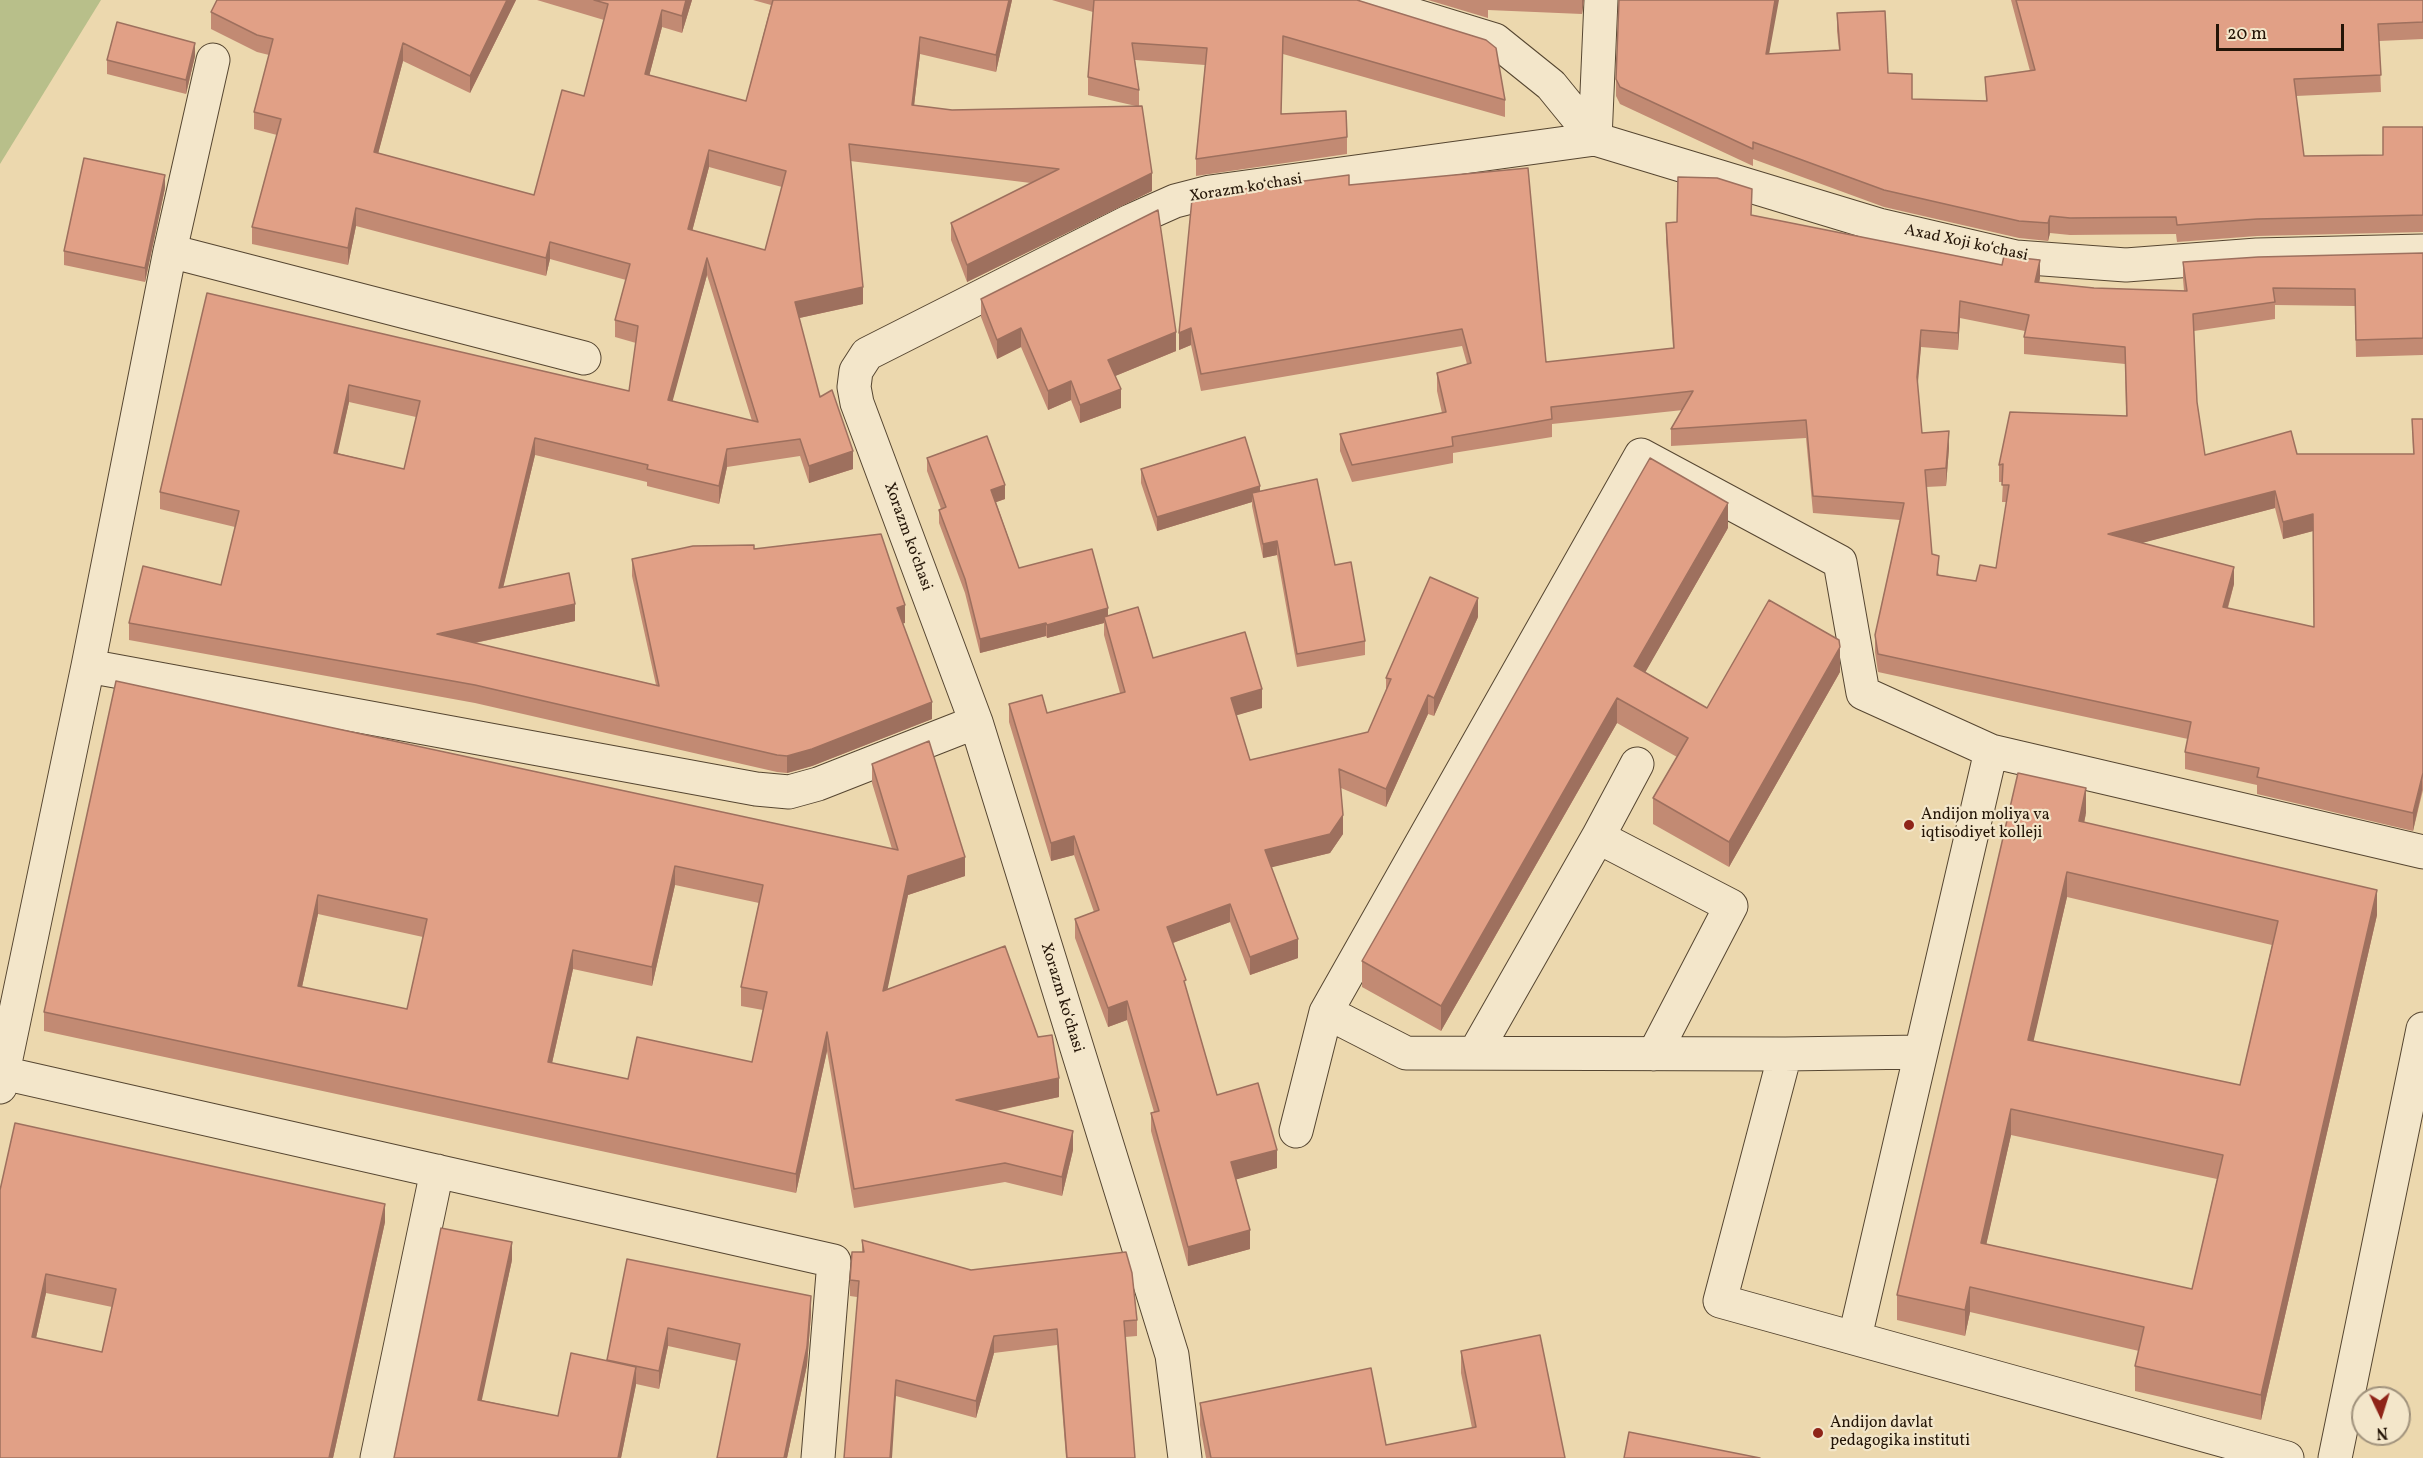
<!DOCTYPE html>
<meta charset="utf-8">
<style>
body{margin:0}
#map{position:relative;width:2423px;height:1458px;overflow:hidden;background:#ecd8ae;font-family:Vollkorn,serif}
canvas{display:block}
.north{position:absolute;left:2351px;top:1386px;width:60px;height:60px;box-sizing:border-box;background:#f3e6ca;border:2px solid #a0927c;border-radius:50%;rotate:176deg;font-size:16px;font-weight:700;line-height:24px;text-align:center;color:#241507}
.north::after{content:'';display:block;margin:auto;width:21px;height:27px;background:#8f2418;clip-path:polygon(50% 0,100% 100%,50% 72%,0 100%)}
.scale{position:absolute;left:2216px;top:24px;width:128px;height:27px;box-sizing:border-box;border:3px solid #241507;border-top:0;padding-left:8px;font-size:18px;line-height:21px;white-space:nowrap;color:#241507;-webkit-text-stroke:4px #f3e6ca;paint-order:stroke}
</style>
<div id="map">
<canvas width="2423" height="1458"></canvas>
<div class="north">N</div>
<div class="scale">20 m</div>
</div>
<script>
const ctx = document.querySelector('canvas').getContext('2d');
ctx.lineJoin = 'round';
function fill(path, color) { ctx.fillStyle = color; ctx.fill(path, 'evenodd'); }
const shape = rows => new Path2D(rows.map(r => 'M' + r).join(''));
function strokePath(path, color, width, dash) { ctx.strokeStyle = color; ctx.lineWidth = width; ctx.lineCap = dash ? 'butt' : 'round'; ctx.setLineDash(dash || []); ctx.stroke(path); }
function drawText(font, color, halo, rows, align = 'center') {
  ctx.font = font + ' Vollkorn,serif'; ctx.lineWidth = 4.5; ctx.setLineDash([]); ctx.textBaseline = 'middle'; ctx.strokeStyle = halo; ctx.fillStyle = color; for (const [text, x, y, turn = 0] of rows) {
    ctx.save(); ctx.translate(x, y); ctx.rotate((+turn || 0) * Math.PI / 180); ctx.textAlign = isNaN(turn) ? turn : align; if (halo) ctx.strokeText(text, 0, 0); ctx.fillText(text, 0, 0); ctx.restore();
  }
}
fill(shape([
 [0,0,101,0,0,164]
]), '#b8bf8a');
const minor = shape([
 [1364,0,1495,40,1551,85,1595,139],
 [1595,139,1601,0],
 [170,251,584,358],
 [88,666,756,789,789,792,818,784,976,722],
 [1598,837,1637,764],
 [1326,1012,1406,1053,1785,1054,1921,1052],
 [1475,1053,1598,837,1731,906,1654,1054],
 [1785,1054,1720,1301,2287,1458],
 [3,1073,834,1261,818,1458],
 [0,1087,88,666,170,251,213,60],
 [1296,1131,1326,1012,1641,455,1840,562,1863,693,1991,751,2423,852],
 [1855,1337,1991,751],
 [377,1458,437,1171],
 [1185,1458,1172,1355,976,722,857,403,854,387,856,371,867,354,1130,221,1175,201,1210,192,1595,139,1879,225,2016,257,2126,265,2257,255,2423,251],
 [2335,1458,2423,1029]
]);
strokePath(minor, '#564631', 35);
strokePath(minor, '#f3e6ca', 33);
fill(shape([
 [217,0,516,0,470,93,403,61,378,153,534,195,584,96,604,20,537,0,692,0,682,33,662,27,649,76,746,101,771,5,753,0,1012,0,996,72,920,54,914,106,952,110,1136,106,1088,95,1088,77,1093,12,1052,0,1357,0,1505,100,1505,117,1283,54,1281,114,1347,137,1347,154,1196,176,1196,159,1205,65,1135,60,1139,90,1139,106,1152,191,967,282,951,240,951,223,1031,183,850,161,863,304,799,318,820,397,853,469,809,483,800,456,727,467,719,504,647,486,647,482,535,455,503,587,575,621,475,643,656,685,632,576,632,559,754,549,905,623,903,623,932,719,812,766,787,773,777,772,475,703,129,640,129,623,221,585,235,527,160,509,160,492,207,293,629,391,636,343,615,337,615,320,626,280,550,259,546,276,356,226,348,265,252,244,252,227,277,135,254,129,254,112,269,55,257,52,211,29,211,12],
 [709,167,782,187,765,250,692,231],
 [707,275,752,421,672,401],
 [349,402,416,417,404,469,337,453],
 [1428,0,1584,0,1582,14,1488,10,1488,18],
 [2011,0,2423,0,2423,39,2379,41,2381,92,2296,96,2304,156,2383,155,2423,127,2423,232,2257,236,2177,242,2176,234,2070,235,2050,233,2048,241,2019,238,1884,207,1753,159,1753,166,1620,104,1616,96,1616,79,1769,54,1839,50,1837,31,1837,13,1888,73,1912,99,1986,101,1985,77,2030,71],
 [195,56,186,94,107,74,107,60],
 [1349,185,1546,362,1673,348,1666,240,1666,223,1752,215,2040,278,2039,283,2094,288,2184,291,2183,279,2183,262,2423,253,2423,355,2356,357,2355,306,2275,305,2275,319,2194,331,2197,402,2205,455,2413,454,2412,419,2423,419,2423,790,2413,831,2257,794,2257,785,2185,769,2185,752,2188,739,1878,672,1875,652,1875,635,1900,520,1813,513,1806,438,1671,446,1671,429,1683,410,1552,424,1552,437,1453,453,1453,463,1352,482,1340,451,1340,434,1442,413,1437,391,1437,373,1467,364,1462,346,1201,391,1191,345,1179,350,1179,333],
 [1960,318,2025,331,2024,337,2024,354,2125,364,2126,416,1999,465,1999,482,2003,482,2002,502,2007,502,1996,568,1976,581,1939,575,1932,554,1926,487,1946,486,1949,448,1922,433,1917,385,1921,347,1958,350],
 [2275,508,2283,539,2313,531,2314,627,2228,608,2234,584,2141,543],
 [165,188,145,282,64,265,64,251],
 [981,299,1176,351,1115,376,1121,408,1080,423,1071,400,1048,410,1021,347,997,359,981,317],
 [927,458,1005,499,996,502,1019,568,1108,616,1153,658,1262,708,1236,715,1250,760,1368,732,1386,691,1386,678,1478,617,1434,716,1428,714,1386,807,1341,788,1343,834,1330,853,1271,867,1298,958,1250,975,1230,922,1173,943,1217,1095,1277,1168,1236,1179,1250,1249,1188,1266,1151,1131,1151,1113,1154,1112,1127,1020,1108,1027,1075,938,1075,919,1094,912,1074,855,1051,861,1009,722,1009,704,1047,713,1120,693,1104,635,1104,623,1047,638,1046,636,980,653,965,593,939,523,939,510,941,509,927,471],
 [1141,469,1260,491,1335,565,1365,641,1365,655,1297,667,1277,555,1263,558,1252,506,1252,502,1157,531,1141,483],
 [1728,528,1645,672,1707,708,1840,672,1729,867,1653,824,1653,798,1677,757,1617,723,1441,1031,1362,987,1362,961],
 [116,681,892,849,872,783,872,764,965,876,908,895,887,989,1059,1097,996,1111,1073,1150,1062,1196,1005,1182,854,1208,827,1051,796,1193,44,1031,44,1012],
 [675,885,759,903,741,987,741,1006,763,1010,752,1062,628,1079,552,1063,573,969,652,986],
 [318,914,423,937,407,1009,302,987],
 [2086,813,2084,823,2377,915,2261,1420,2135,1391,2135,1366,2139,1351,1970,1312,1965,1336,1897,1320,1897,1295],
 [2067,897,2272,945,2240,1085,2033,1041],
 [2011,1135,2217,1179,2192,1289,1986,1244],
 [0,1190,385,1222,333,1458,0,1458],
 [46,1293,112,1307,102,1352,36,1338],
 [862,1240,1137,1320,1137,1336,1125,1337,1135,1458,1066,1458,1057,1345,994,1353,976,1418,896,1396,857,1297,850,1296,850,1280,862,1252],
 [627,1259,811,1314,807,1365,787,1458,717,1458,737,1361,668,1346,659,1389,636,1384,621,1458,394,1458,512,1260,481,1400,558,1416,607,1361],
 [1461,1351,1565,1458,1206,1458,1200,1425,1200,1403,1386,1445,1472,1428,1461,1373]
]), '#c28a73');
fill(shape([
 [507,0,516,0,470,93,470,76],
 [686,0,692,0,682,33,682,16],
 [1009,0,1012,0,996,72,996,55],
 [1582,0,1584,0,1582,14],
 [1775,0,1779,0,1766,71,1766,54],
 [662,10,662,27,645,92,645,74],
 [920,37,920,54,912,123,912,105],
 [195,43,195,56,186,94,186,80],
 [403,43,403,61,374,169,374,152],
 [709,150,709,167,688,247,688,229],
 [1152,173,1152,191,967,282,967,265],
 [165,175,165,188,145,282,145,268],
 [356,208,356,226,348,265,348,248],
 [2050,216,2050,233,2048,241,2048,223],
 [550,242,550,259,546,276,546,258],
 [707,258,707,275,668,418,668,400],
 [2040,260,2040,278,2035,299,2035,282],
 [863,287,863,304,795,319,795,302],
 [1960,301,1960,318,1958,350,1958,333],
 [1021,328,1021,347,997,359,997,340],
 [1191,328,1191,345,1179,350,1179,333],
 [1921,330,1921,347,1917,394,1917,377],
 [1176,332,1176,351,1108,379,1108,360],
 [1071,381,1071,400,1048,410,1048,391],
 [349,385,349,402,334,470,334,453],
 [1121,389,1121,408,1080,423,1080,405],
 [1949,431,1949,448,1946,486,1946,468],
 [535,438,535,455,499,605,499,588],
 [727,449,727,467,719,504,719,486],
 [853,451,853,469,809,483,809,466],
 [1005,485,1005,499,991,504,991,490],
 [1260,486,1260,499,1252,493,1252,502,1157,531,1157,517],
 [2275,491,2275,508,2108,552,2108,534],
 [1728,503,1728,528,1634,692,1634,666],
 [2313,514,2313,531,2283,539,2283,522],
 [1277,541,1277,555,1263,558,1263,544],
 [2234,567,2234,584,2223,624,2223,607],
 [1478,598,1478,617,1434,716,1434,698],
 [575,604,575,621,437,651,437,634],
 [905,605,905,623,897,625,897,608],
 [1108,608,1108,622,1104,617,1104,623,1047,638,1047,625],
 [1046,623,1046,636,980,653,980,639],
 [1840,647,1840,672,1729,867,1729,842],
 [1262,689,1262,708,1231,717,1231,698],
 [1428,695,1428,714,1386,807,1386,789],
 [1617,698,1617,723,1441,1031,1441,1006],
 [932,702,932,719,812,766,787,773,787,756],
 [2422,773,2422,790,2413,831,2413,813],
 [2086,788,2086,813,2079,847,2079,821],
 [1343,815,1343,834,1330,853,1265,869,1265,850],
 [1074,836,1074,855,1051,861,1051,843],
 [965,857,965,876,908,895,883,1010,883,991,908,876],
 [675,866,675,885,652,986,652,967],
 [2067,872,2067,897,2028,1065,2028,1040],
 [2377,890,2377,915,2261,1420,2261,1395],
 [318,895,318,914,298,1005,298,986],
 [1230,904,1230,922,1167,945,1167,927],
 [1298,939,1298,958,1250,975,1250,957],
 [573,950,573,969,548,1081,548,1062],
 [1127,1001,1127,1020,1108,1027,1108,1008],
 [827,1032,827,1051,796,1193,796,1174],
 [1059,1078,1059,1097,956,1119,956,1100],
 [2011,1109,2011,1135,1981,1268,1981,1243],
 [1073,1131,1073,1150,1062,1196,1062,1177],
 [1277,1150,1277,1168,1231,1181,1231,1162],
 [385,1204,385,1222,333,1458,329,1458],
 [1250,1230,1250,1249,1188,1266,1188,1247],
 [512,1242,512,1260,478,1418,478,1400],
 [46,1274,46,1293,32,1356,32,1337],
 [1970,1287,1970,1312,1965,1336,1965,1310],
 [811,1296,811,1314,807,1365,787,1458,784,1458],
 [668,1328,668,1346,659,1389,659,1371],
 [994,1336,994,1353,976,1418,976,1401],
 [636,1367,636,1385,621,1458,618,1458],
 [896,1380,896,1396,892,1458,890,1458]
]), '#9e705e');
const building = shape([
 [217,0,507,0,470,76,403,43,374,152,534,195,562,90,584,96,608,4,594,0,686,0,682,16,662,10,645,74,746,101,773,0,1009,0,996,55,920,37,912,105,952,110,1142,106,1152,173,967,265,951,223,1059,169,849,144,863,287,795,302,820,397,832,390,853,451,809,466,800,439,727,449,719,486,647,469,648,465,535,438,499,588,569,573,575,604,437,634,659,686,632,559,693,546,754,545,754,549,881,534,905,605,897,608,932,702,812,749,787,756,777,755,475,685,129,623,143,566,221,585,239,511,160,492,207,293,629,391,638,326,615,320,630,264,550,242,546,258,356,208,348,248,252,227,281,119,254,112,273,39,257,35,211,12,217,0],
 [709,150,786,171,765,250,688,229,709,150],
 [707,258,758,422,668,400,707,258],
 [349,385,420,401,404,469,334,453,349,385],
 [1094,0,1357,0,1486,40,1496,48,1505,100,1283,36,1281,114,1346,111,1347,137,1196,159,1207,48,1132,43,1139,90,1088,77,1094,0],
 [1619,0,1775,0,1766,54,1840,50,1837,13,1885,11,1888,73,1912,74,1912,99,1987,101,1985,77,2035,70,2016,0,2423,0,2423,22,2378,24,2381,75,2294,79,2304,156,2383,155,2383,127,2423,127,2423,215,2257,219,2177,225,2176,217,2070,218,2050,216,2048,223,2019,221,1884,190,1753,142,1753,149,1620,87,1616,79,1619,0],
 [117,22,195,43,186,80,107,60,117,22],
 [84,158,165,175,145,268,64,251,84,158],
 [1528,168,1546,362,1674,348,1666,223,1677,222,1678,177,1717,178,1752,189,1751,215,2002,265,2004,256,2040,260,2035,282,2094,288,2187,291,2183,262,2258,257,2423,253,2423,338,2356,340,2355,289,2273,288,2275,302,2193,314,2197,402,2205,455,2291,431,2297,454,2414,454,2412,419,2423,419,2423,773,2413,813,2257,777,2259,768,2185,752,2191,722,1878,654,1875,635,1904,503,1813,496,1806,420,1671,429,1693,391,1551,407,1552,419,1452,437,1453,446,1352,465,1340,434,1446,412,1437,373,1471,363,1462,329,1201,374,1191,328,1179,333,1192,199,1214,193,1349,175,1349,185,1528,168],
 [1960,301,2029,315,2024,337,2125,347,2127,416,2010,412,1999,465,2003,464,2002,485,2009,485,1996,568,1980,565,1976,581,1937,575,1939,556,1932,554,1925,470,1946,468,1949,431,1922,433,1917,377,1921,330,1958,333,1960,301],
 [2275,491,2283,522,2313,514,2314,627,2223,607,2234,567,2108,534,2275,491],
 [1158,210,1176,332,1108,360,1121,389,1080,405,1071,381,1048,391,1021,328,997,340,981,299,1158,210],
 [987,436,1005,485,991,490,1019,568,1092,549,1108,608,1047,625,1046,623,980,639,965,579,939,510,946,507,927,458,987,436],
 [1245,437,1260,486,1157,517,1141,469,1245,437],
 [1650,458,1728,503,1634,666,1707,708,1769,600,1839,640,1840,647,1729,842,1653,798,1688,738,1617,698,1441,1006,1362,961,1650,458],
 [1317,479,1335,565,1351,562,1365,641,1297,654,1277,541,1263,544,1252,493,1317,479],
 [1430,577,1478,598,1434,698,1428,695,1386,789,1339,769,1343,815,1330,834,1265,850,1298,939,1250,957,1230,904,1167,927,1186,980,1184,981,1217,1095,1258,1083,1277,1150,1231,1162,1250,1230,1188,1247,1151,1113,1159,1111,1127,1001,1108,1008,1075,919,1099,910,1074,836,1051,843,1009,704,1042,695,1047,713,1125,692,1104,617,1138,607,1153,658,1245,632,1262,689,1231,698,1250,760,1368,732,1391,679,1386,678,1430,577],
 [116,681,898,850,872,764,929,741,965,857,908,876,883,991,1005,946,1038,1037,1052,1035,1059,1078,956,1100,1073,1131,1062,1177,1005,1163,854,1189,827,1032,796,1174,44,1012,116,681],
 [675,866,763,885,741,987,767,992,752,1062,637,1037,628,1079,548,1062,573,950,652,967,675,866],
 [318,895,427,919,407,1009,298,986,318,895],
 [2018,773,2086,788,2079,821,2377,890,2261,1395,2135,1366,2144,1327,1970,1287,1965,1310,1897,1295,2018,773],
 [2067,872,2278,921,2240,1085,2028,1040,2067,872],
 [2011,1109,2223,1155,2192,1289,1981,1243,2011,1109],
 [15,1123,385,1204,329,1458,0,1458,0,1190,15,1123],
 [46,1274,116,1289,102,1352,32,1337,46,1274],
 [441,1228,512,1242,478,1400,558,1416,571,1353,636,1367,618,1458,394,1458,441,1228],
 [862,1240,971,1270,1126,1252,1132,1273,1137,1320,1124,1321,1135,1458,1067,1458,1057,1329,994,1336,976,1401,896,1380,890,1458,844,1458,859,1281,850,1280,852,1252,864,1252,862,1240],
 [627,1259,811,1296,807,1347,784,1458,717,1458,740,1344,668,1328,659,1371,607,1360,627,1259],
 [1540,1335,1565,1458,1211,1458,1200,1403,1371,1368,1386,1445,1476,1427,1461,1351,1540,1335],
 [1629,1432,1760,1458,1624,1458,1629,1432]
]);
fill(building, '#e1a086');
strokePath(building, '#9e705e', 1.5);
for (const [x, y, r, color] of [
 [1909,825,6,"#8f2418"],
 [1818,1433,6,"#8f2418"]
]) { const dot = new Path2D(); dot.arc(x, y, r, 0, 2 * Math.PI); ctx.fillStyle = color; ctx.fill(dot); strokePath(dot, '#f3e6ca', 2); }
drawText('16px', '#241507', '#f3e6ca', [
 ["Xorazm koʻchasi",1246,189,-9],
 ["Axad Xoji koʻchasi",1966,244,12],
 ["Xorazm koʻchasi",907,537,70],
 ["Xorazm koʻchasi",1061,998,73]
]);
drawText('16px', '#241507', '#f3e6ca', [
 ["Andijon moliya va",1921,816],
 ["iqtisodiyet kolleji",1921,834],
 ["Andijon davlat",1830,1424],
 ["pedagogika instituti",1830,1442]
], 'left');
</script>
